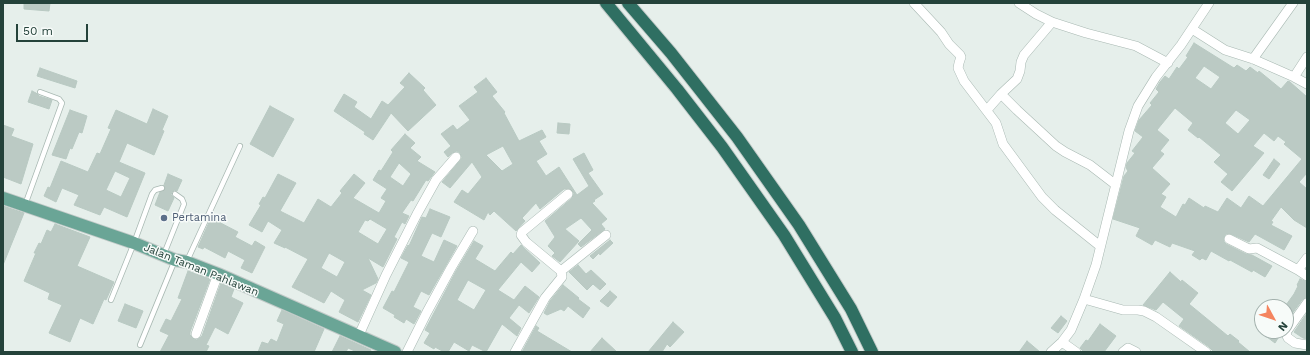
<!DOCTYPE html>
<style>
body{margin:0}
#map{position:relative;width:1310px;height:355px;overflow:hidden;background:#e6efeb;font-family:"Work Sans",sans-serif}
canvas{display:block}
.frame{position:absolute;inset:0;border:4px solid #24423a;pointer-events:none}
.north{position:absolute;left:1254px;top:299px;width:40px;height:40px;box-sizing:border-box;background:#f7fbf9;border:1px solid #a3b1ad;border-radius:50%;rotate:130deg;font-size:11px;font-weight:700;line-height:16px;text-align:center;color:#24423a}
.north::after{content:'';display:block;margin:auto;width:14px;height:18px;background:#f4845f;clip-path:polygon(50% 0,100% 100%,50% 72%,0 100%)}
.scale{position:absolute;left:16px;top:24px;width:72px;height:18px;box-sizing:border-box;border:2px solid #24423a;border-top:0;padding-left:5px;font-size:12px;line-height:14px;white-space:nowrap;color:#24423a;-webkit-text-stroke:3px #f7fbf9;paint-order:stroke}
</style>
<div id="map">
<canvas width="1310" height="355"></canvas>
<div class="frame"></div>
<div class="north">N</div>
<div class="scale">50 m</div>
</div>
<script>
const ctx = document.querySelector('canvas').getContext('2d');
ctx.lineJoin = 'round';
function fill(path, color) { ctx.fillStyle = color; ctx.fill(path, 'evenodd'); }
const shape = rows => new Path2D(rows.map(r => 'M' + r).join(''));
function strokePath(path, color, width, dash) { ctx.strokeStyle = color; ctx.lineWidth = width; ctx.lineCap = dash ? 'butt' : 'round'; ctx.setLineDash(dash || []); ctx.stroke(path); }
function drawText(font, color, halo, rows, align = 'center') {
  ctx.font = font + ' "Work Sans",sans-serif'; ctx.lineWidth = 3; ctx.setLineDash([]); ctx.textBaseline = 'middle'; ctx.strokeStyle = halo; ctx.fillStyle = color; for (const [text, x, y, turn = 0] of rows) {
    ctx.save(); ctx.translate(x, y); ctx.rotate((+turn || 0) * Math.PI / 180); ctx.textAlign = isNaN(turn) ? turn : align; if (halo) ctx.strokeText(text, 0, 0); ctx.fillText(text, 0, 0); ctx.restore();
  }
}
const building = shape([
 [24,3,50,3,49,11,24,9,24,3],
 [1194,43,1234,68,1237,65,1246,71,1250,67,1258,73,1259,71,1281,89,1288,81,1290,82,1307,97,1307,173,1299,182,1307,189,1307,228,1294,220,1281,207,1271,221,1273,222,1271,225,1292,236,1284,250,1255,234,1249,242,1231,234,1226,234,1224,237,1224,242,1226,244,1246,254,1252,255,1272,266,1265,277,1253,270,1252,272,1230,260,1229,261,1211,251,1206,260,1202,258,1200,260,1192,255,1195,251,1172,243,1170,247,1155,240,1152,245,1136,236,1140,228,1113,219,1124,176,1128,171,1126,168,1127,163,1135,153,1132,151,1143,137,1135,131,1139,120,1152,105,1150,103,1159,92,1156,89,1160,82,1165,76,1169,79,1177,67,1179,69,1188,57,1186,56,1194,43],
 [1204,66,1220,77,1211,89,1195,78,1204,66],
 [1175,108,1193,123,1188,130,1198,138,1199,137,1221,155,1214,162,1228,174,1221,182,1232,191,1264,153,1253,146,1264,133,1274,141,1278,136,1286,142,1284,144,1302,159,1263,206,1249,196,1241,208,1227,198,1218,212,1205,206,1204,208,1189,198,1185,205,1183,204,1176,217,1160,207,1166,197,1161,194,1170,184,1152,168,1164,154,1160,151,1169,140,1157,130,1175,108],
 [1236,110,1250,120,1238,134,1225,123,1236,110],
 [40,68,77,81,75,88,37,76,40,68],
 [409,73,425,88,423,90,436,105,408,131,391,113,373,140,364,134,365,132,334,111,344,94,357,102,354,107,371,119,382,101,388,105,405,87,400,83,409,73],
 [486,78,497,92,492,96,505,112,504,113,519,141,542,130,546,137,539,141,547,154,536,161,546,176,559,167,577,195,589,186,573,159,584,153,593,170,588,173,603,194,594,200,595,201,592,203,607,219,601,224,605,229,581,247,578,244,592,230,581,218,565,229,579,241,560,262,552,256,555,253,548,246,555,237,545,221,572,198,574,193,570,189,564,189,540,209,536,203,522,218,525,221,516,231,494,211,490,215,488,212,484,220,454,202,462,190,468,194,482,177,472,162,450,188,442,182,462,158,460,153,457,151,452,153,448,157,444,152,451,146,441,134,453,125,457,130,470,120,459,106,478,92,474,87,486,78],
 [503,146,513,164,502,171,486,155,503,146],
 [32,91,36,93,39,96,52,100,49,109,28,102,32,91],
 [270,106,294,119,273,157,250,144,270,106],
 [153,109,168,116,162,130,164,131,154,155,127,143,119,162,145,173,127,217,104,207,100,215,74,205,79,195,62,188,56,202,44,196,48,187,50,188,61,161,88,172,97,153,100,154,111,129,108,128,116,110,147,124,153,109],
 [115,171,130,178,121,197,106,190,115,171],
 [70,110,87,116,82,133,79,132,72,149,70,148,66,159,52,155,70,110],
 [558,123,570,124,569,134,557,133,558,123],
 [3,125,14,129,11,136,33,144,21,184,3,177,3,125],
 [405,134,415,143,410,148,421,157,417,161,435,172,428,181,426,180,413,201,411,200,402,213,409,216,405,224,402,222,394,237,397,239,383,267,368,258,378,279,376,283,362,290,371,295,358,322,339,312,345,300,331,291,324,303,292,287,308,259,285,247,285,248,274,243,282,230,268,221,262,232,249,225,261,205,259,204,263,197,265,198,278,174,296,183,280,211,304,223,318,199,331,207,342,193,340,191,354,174,365,183,353,198,379,213,386,201,381,198,387,189,373,180,379,170,381,171,393,152,391,150,405,134],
 [399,163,411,174,403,186,390,177,399,163],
 [370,219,387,229,378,244,358,232,365,220,368,221,370,219],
 [329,253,345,262,337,277,321,268,329,253],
 [1274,159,1280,164,1269,179,1263,175,1274,159],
 [168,174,182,180,177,191,174,190,172,192,171,195,174,198,168,211,155,205,160,192,165,189,164,185,168,174],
 [3,206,24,213,3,265,3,206],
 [430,209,450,217,441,237,432,233,421,256,434,262,444,240,457,246,429,295,421,291,413,307,421,311,414,324,406,319,404,323,394,317,395,315,383,308,392,291,394,292,409,262,401,258,408,245,409,246,422,217,426,218,430,209],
 [211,218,238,232,235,237,252,246,255,241,265,247,252,273,241,268,245,260,228,251,225,258,204,247,203,249,198,247,211,218],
 [55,224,90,237,77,266,114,282,106,300,104,299,93,324,80,318,70,342,49,333,62,305,48,299,50,293,24,281,36,253,34,253,39,243,41,244,47,230,51,232,55,224],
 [610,240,613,243,600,255,599,253,593,259,590,256,610,240],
 [474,241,483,246,475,259,495,271,511,252,513,254,521,245,540,263,532,272,521,262,498,290,514,300,525,286,539,297,529,313,519,305,509,318,521,328,517,336,502,324,486,352,472,345,469,351,454,342,448,352,444,352,435,347,434,349,424,343,430,333,425,330,456,271,474,241],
 [468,280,486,290,474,310,457,300,468,280],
 [578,265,586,274,591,270,606,284,600,290,593,284,587,290,569,272,578,265],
 [188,271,210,279,190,332,190,335,194,339,197,340,202,336,221,283,234,289,231,297,243,303,228,334,215,327,206,345,209,346,206,352,160,352,169,335,160,331,166,319,171,321,182,299,178,298,188,271],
 [1170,272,1181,282,1182,280,1198,293,1189,304,1228,336,1230,334,1239,341,1238,342,1250,352,1214,352,1209,347,1179,326,1184,319,1163,302,1156,310,1143,305,1170,272],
 [1300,279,1307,282,1307,297,1302,300,1286,322,1286,305,1294,294,1298,286,1297,285,1300,279],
 [563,285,579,298,578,299,590,308,583,318,568,306,564,311,561,309,547,315,544,313,550,301,563,285],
 [610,291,617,297,608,307,600,301,610,291],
 [125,304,143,311,136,328,118,321,125,304],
 [282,310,324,329,314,352,258,352,262,342,268,344,271,339,277,342,284,324,277,321,282,310],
 [1307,313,1307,339,1303,338,1294,332,1307,313],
 [1061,316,1067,321,1058,333,1051,328,1061,316],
 [673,322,684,332,670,347,667,344,662,352,648,352,673,322],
 [1100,324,1116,336,1104,352,1084,352,1080,348,1086,340,1088,341,1100,324],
 [536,326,539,328,537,331,572,352,522,352,536,326],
 [1259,331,1281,331,1280,335,1275,343,1259,331],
 [340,336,371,350,370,352,357,352,348,348,346,352,332,352,340,336],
 [602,338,617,352,590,352,602,338],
 [1027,341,1040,352,1019,352,1027,341]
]);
fill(building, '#bbcac4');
strokePath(building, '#b8c9c2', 1);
const lane = shape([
 [25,205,62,103,59,99,40,92],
 [164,254,184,204,182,199,175,194],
 [187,261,240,146],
 [111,300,134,243,152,194,155,190,162,188],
 [140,345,175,260]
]);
const street = shape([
 [914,3,941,32,949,44,960,55,961,57,959,63,958,68,964,81,996,123,1003,144,1042,197,1055,210,1100,246],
 [1019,3,1036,14,1052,22,1086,33,1136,46,1168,63],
 [1052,22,1024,55,1021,62,1020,71,1017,79,1001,94,1017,110,1056,146,1065,152,1090,165,1116,185],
 [1192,29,1225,50,1253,59,1294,77,1307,84],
 [1253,59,1293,3],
 [1294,77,1307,57],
 [987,110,1001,94],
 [1229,239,1249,249,1257,248,1298,270],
 [1307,258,1298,270,1307,276],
 [561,271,606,235],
 [1084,299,1123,310,1138,310,1144,311,1156,317,1206,352],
 [1307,303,1287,331,1286,334,1288,338,1295,343,1307,345],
 [196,334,218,274],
 [359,335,386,275,417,214,436,180,456,157],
 [1062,342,1076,352],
 [407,352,427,312,451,268,473,231],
 [515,352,545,298,562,277,561,271,526,242,521,235,522,232,568,194],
 [1051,352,1062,342,1071,330,1084,299,1096,265,1129,131,1138,106,1156,77,1181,45,1209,3],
 [1123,352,1128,348,1136,352]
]);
const primary = shape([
 [3,198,134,243,175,260,187,262,218,274,395,352]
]);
const highway = shape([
 [606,3,677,89,722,147,784,235,835,318,852,352],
 [628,3,671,53,737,137,799,225,851,309,872,352]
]);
strokePath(lane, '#a8b8b2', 6);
strokePath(street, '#a8b8b2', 10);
strokePath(primary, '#c2cac8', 14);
strokePath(highway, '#c2cac8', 14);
strokePath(lane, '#fff', 4.5);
strokePath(street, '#fff', 9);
strokePath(primary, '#6aa596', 12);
strokePath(highway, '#2f6f62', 12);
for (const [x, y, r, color] of [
 [164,218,4,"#5c6f8a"]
]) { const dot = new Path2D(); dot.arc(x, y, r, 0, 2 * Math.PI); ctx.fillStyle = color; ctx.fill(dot); strokePath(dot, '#f7fbf9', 1.5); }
drawText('11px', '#4e5e75', '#f7fbf9', [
 ["Pertamina",172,218]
], 'left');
drawText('11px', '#24423a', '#f7fbf9', [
 ["Jalan Taman Pahlawan",201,270,22]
]);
</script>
